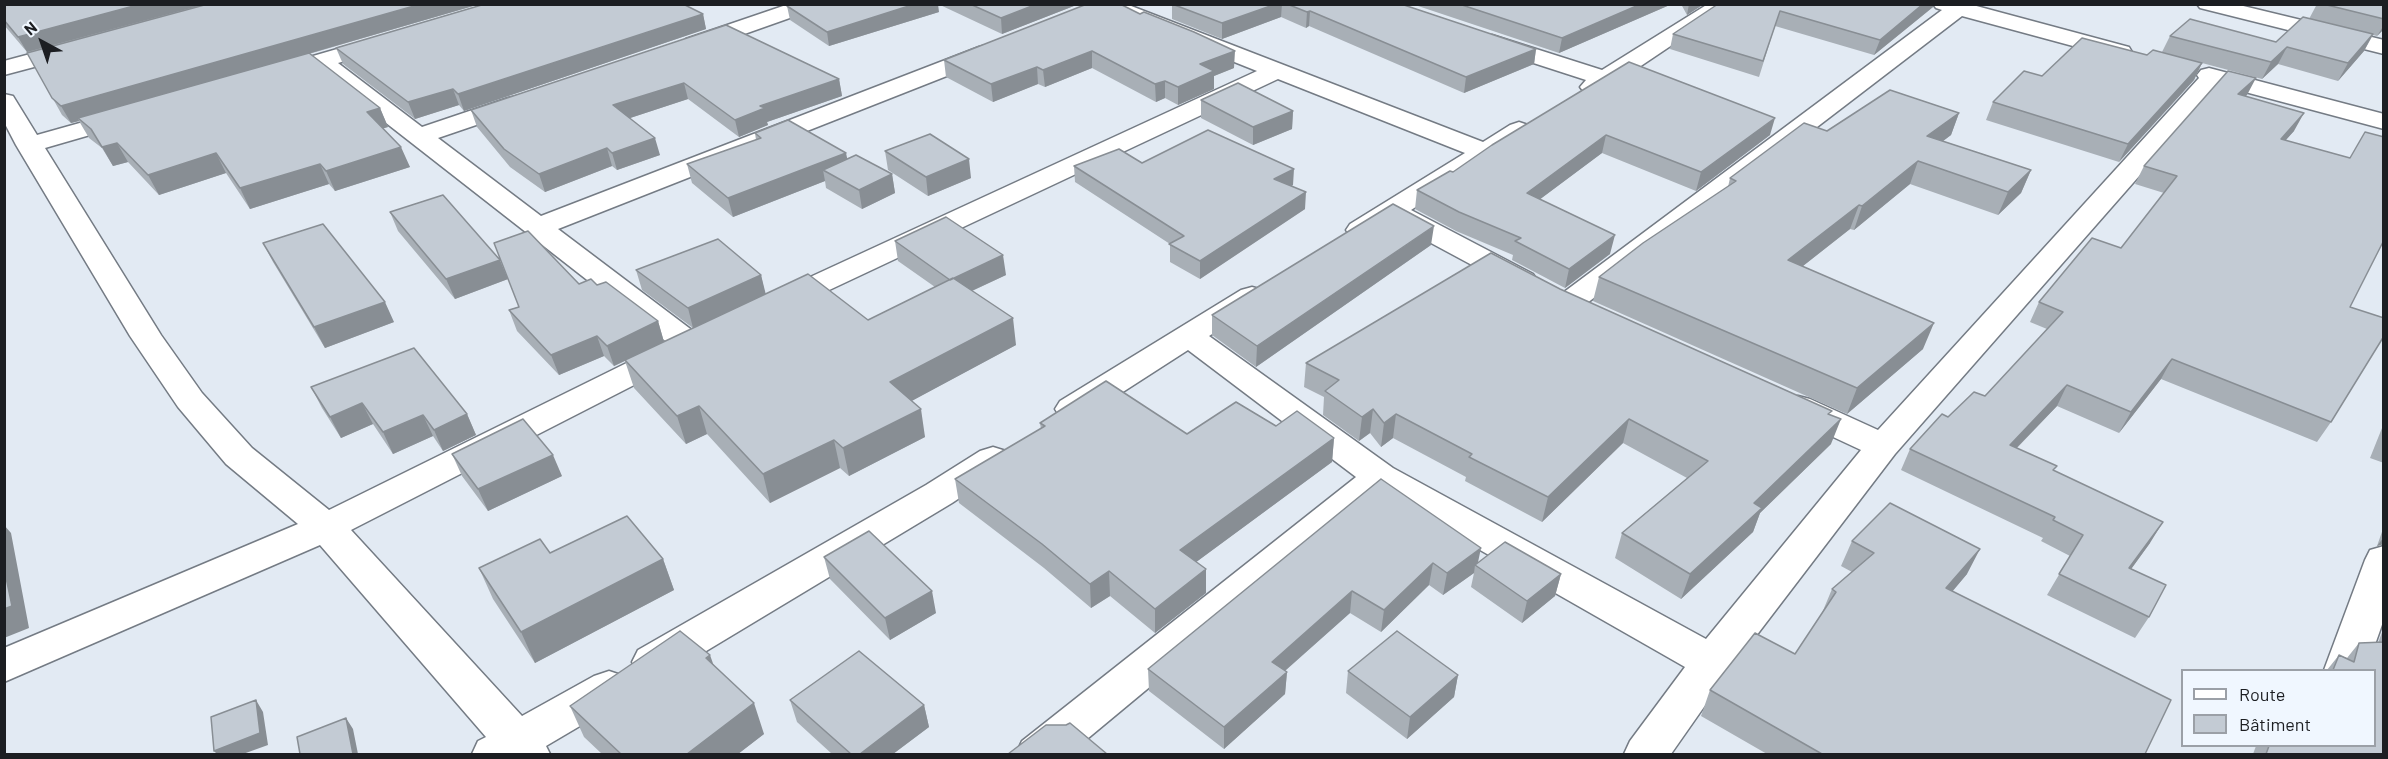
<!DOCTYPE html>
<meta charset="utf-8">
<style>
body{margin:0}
#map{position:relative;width:2388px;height:759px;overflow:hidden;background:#e2eaf3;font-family:Barlow,sans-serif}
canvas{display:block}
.frame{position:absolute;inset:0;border:6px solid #1c1e22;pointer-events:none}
.legend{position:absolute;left:2181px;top:669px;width:195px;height:78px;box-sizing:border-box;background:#f0f7ff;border:2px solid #9ba0a7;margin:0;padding:8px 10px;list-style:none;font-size:18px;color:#1c1e22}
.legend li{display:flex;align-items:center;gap:12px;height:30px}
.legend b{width:30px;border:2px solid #9ba0a7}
.north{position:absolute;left:12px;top:12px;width:60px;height:60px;-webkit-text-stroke:4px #f0f7ff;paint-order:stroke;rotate:320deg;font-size:16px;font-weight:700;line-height:24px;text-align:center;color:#1c1e22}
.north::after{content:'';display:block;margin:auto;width:21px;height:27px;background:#1c1e22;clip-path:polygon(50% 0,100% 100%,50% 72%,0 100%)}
</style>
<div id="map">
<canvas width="2388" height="759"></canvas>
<div class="frame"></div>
<ul class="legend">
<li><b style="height:8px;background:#fff"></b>Route</li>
<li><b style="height:16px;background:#c3cbd4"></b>Bâtiment</li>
</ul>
<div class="north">N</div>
</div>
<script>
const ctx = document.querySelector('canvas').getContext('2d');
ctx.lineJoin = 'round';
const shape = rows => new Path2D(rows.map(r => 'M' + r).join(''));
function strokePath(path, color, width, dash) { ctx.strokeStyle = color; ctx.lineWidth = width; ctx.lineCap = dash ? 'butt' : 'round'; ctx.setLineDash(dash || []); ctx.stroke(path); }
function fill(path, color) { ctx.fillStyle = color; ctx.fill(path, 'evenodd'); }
const minor = shape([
 [789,4,821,4,818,8,702,49,694,51,686,49,683,44,686,39,789,4],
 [1096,4,1126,4,1483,142,1510,125,1519,122,1528,125,1532,130,1528,135,1411,210,1533,274,1537,280,1533,286,1522,289,1511,286,1392,222,1370,236,1360,238,1350,236,1346,230,1350,224,1465,153,1278,79,791,308,780,311,769,308,765,302,769,296,1257,71,1099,8,1096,4],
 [1708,4,1733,4,1614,84,1592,94,1584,92,1580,87,1586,80,1484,47,1481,42,1484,37,1492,35,1602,70,1708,4],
 [1933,4,1969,4,2129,47,2132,52,2129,57,2121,59,1962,16,1578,310,1567,313,1556,310,1552,304,1556,298,1942,10,1936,8,1933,4],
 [2197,4,2235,4,2384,40,2384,54,2200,8,2197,4],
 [382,36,390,38,393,43,390,48,338,63,422,127,508,98,517,96,526,98,529,103,526,108,438,138,541,216,979,47,987,45,995,47,998,52,995,57,558,229,701,337,706,344,701,351,690,354,682,351,684,355,679,362,351,530,522,716,594,676,609,671,624,676,630,688,624,700,546,746,550,754,472,754,478,741,486,737,320,545,4,682,4,648,298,524,226,464,178,407,130,336,16,145,4,122,4,94,13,96,37,135,126,110,135,112,138,117,135,122,45,148,161,335,202,393,252,448,329,510,657,348,668,345,673,347,317,69,276,81,268,79,264,74,268,69,382,36],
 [75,42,83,44,86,49,83,54,4,75,4,61,75,42],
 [2209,68,2384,114,2384,129,2219,85,1895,454,1727,674,1671,754,1624,754,1630,741,1685,667,1382,494,1069,754,1016,754,1022,741,1356,477,1188,350,1084,417,1072,420,1060,417,1055,409,1060,401,1241,290,1252,287,1263,290,1267,296,1263,302,1209,336,1393,468,1706,639,1861,450,1786,415,1781,407,1786,399,1798,396,1810,399,1878,430,2199,78,2197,75,2201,70,2209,68],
 [993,447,1006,451,1011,459,1006,467,952,503,668,674,653,678,638,674,632,662,638,650,926,485,980,451,993,447],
 [2384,546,2384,619,2366,670,2324,670,2365,560,2370,550,2384,546]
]);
strokePath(minor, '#747b84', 3);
fill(minor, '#fff');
fill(shape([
 [4,4,480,4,309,54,380,108,388,127,383,128,410,167,335,191,329,184,250,209,226,173,159,195,128,162,113,166,102,148,89,138,79,121,71,123,62,115,27,52,4,25],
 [938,4,1079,4,1002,34],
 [1087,4,1234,68,1214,76,1214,89,1178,105,1165,98,1156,102,1092,68,1045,87,1038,84,993,102,946,77,944,60],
 [1172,4,1401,4,1536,49,1534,64,1464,93,1309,26,1306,28,1281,17,1222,39,1172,19],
 [1412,4,1672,4,1559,53],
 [1681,4,1704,4,1687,15],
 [1718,4,1933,7,1874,55,1775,26,1759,77,1670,49,1673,34],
 [2317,4,2384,4,2384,29,2377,36,2373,35,2364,51,2338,81,2278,64,2262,79,2202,63,2194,80,2119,162,1986,120,1993,102,2042,76,2162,52,2170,36,2276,42,2309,19],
 [787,6,939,12,829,46,790,20],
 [703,14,706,29,464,111,459,105,415,119,343,64,336,48],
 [726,25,839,79,842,96,767,122,768,125,739,137,688,99,630,118,660,155,617,170,612,166,545,192,510,167,477,127,471,110],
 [1629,62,1770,135,1696,191,1602,153,1540,199,1610,254,1565,288,1512,260,1513,255,1456,231,1415,209,1417,190,1453,172],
 [2247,95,2245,96,2294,131,2285,140,2350,307,2331,422,2317,442,2161,379,2119,433,2057,406,2017,448,2054,471,2150,543,2131,569,2149,617,2135,638,2047,595,2070,556,2041,541,2043,538,1901,470,1910,449,1948,417,1985,396,2047,329,2030,322,2039,302,2121,248,2164,193,2135,184,2144,166],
 [1201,100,1293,111,1292,129,1253,145,1201,118],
 [1959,113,1951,135,1943,141,2031,170,2021,193,1998,215,1910,184,1854,230,1850,229,1803,266,1923,349,1847,414,1593,301,1599,277,1728,187,1730,178,1827,131],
 [755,133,847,159,892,174,895,193,862,209,826,188,825,181,733,217,692,183,687,164,756,140],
 [885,151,971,178,928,196,888,170],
 [1142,163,1293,185,1291,186,1305,209,1200,279,1170,262,1170,244,1075,182,1074,166],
 [390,212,508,279,455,299,398,231],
 [895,241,1006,275,972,291,1016,345,911,401,925,437,849,476,840,468,770,503,707,434,686,444,634,388,625,361,614,366,604,356,559,375,517,331,509,310,579,284,597,285,658,321,664,342,693,328,642,290,636,270,761,275,765,294,868,320,935,287,898,261],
 [263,243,394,322,325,348,273,262],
 [1431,245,1256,367,1212,335,1212,315],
 [1560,289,1830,415,1831,444,1760,513,1753,532,1681,599,1615,558,1622,533,1687,478,1623,443,1542,522,1465,481,1466,477,1393,438,1381,447,1370,433,1359,441,1323,415,1324,397,1304,387,1306,363],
 [311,387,467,414,476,435,443,451,433,436,393,454,373,424,341,438,322,408],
 [1040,423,1187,434,1276,426,1334,438,1332,462,1196,562,1206,569,1206,593,1155,633,1110,596,1091,608,1044,568,959,503,955,479,1041,429],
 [2384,423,2384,463,2370,458],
 [452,454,562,476,488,511,462,476],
 [1381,479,1478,563,1561,574,1555,596,1522,623,1471,587,1474,573,1443,595,1429,585,1381,632,1350,613,1285,671,1287,672,1285,694,1224,749,1149,691,1148,669],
 [2384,526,2384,544,2377,546],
 [1852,541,1967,574,1952,592,2145,754,1767,754,1701,716,1710,690,1795,654,1822,613,1832,589,1852,572,1841,566],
 [550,553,663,559,674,590,535,663,493,599,479,568],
 [824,557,936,613,890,640,830,579],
 [2384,627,2384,754,2253,754,2256,746,2374,746,2374,670,2327,670,2339,655,2347,658,2359,643,2378,643],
 [714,665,764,734,738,754,602,754,584,737,570,706],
 [1348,671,1458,675,1454,697,1407,739,1346,693],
 [790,700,924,705,929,727,893,754,832,754,797,722]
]), '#a8afb6');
fill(shape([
 [141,4,206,4,27,52,18,37],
 [421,4,480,4,80,120,78,118,79,121,71,123,61,106],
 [915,4,938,4,939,12,829,46,827,32],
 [1037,4,1079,4,1002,34,1001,18],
 [1276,4,1282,4,1281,17,1222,39,1222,23],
 [1641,4,1672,4,1559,53,1562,38],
 [1689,4,1704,4,1687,15],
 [1923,4,1934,4,1933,7,1874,55,1880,40],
 [1310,11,1309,26,1306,28,1307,12],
 [703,14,706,29,464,111,458,94],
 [2384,25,2384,29,2377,36],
 [2373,34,2364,51,2338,81,2348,63],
 [2287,47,2278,64,2262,79,2271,62],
 [1536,49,1534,64,1464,93,1466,77],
 [1092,51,1092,68,1045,87,1043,70],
 [1235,51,1234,68,1214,76,1214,89,1178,105,1178,87,1200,64],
 [2202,63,2194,80,2119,162,2128,144],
 [1037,67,1038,84,993,102,991,84],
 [2256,78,2247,95,2229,112,2238,94],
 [839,79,842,96,767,122,768,125,739,137,735,120,760,106],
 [1165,81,1165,98,1156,102,1155,84],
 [684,83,688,99,618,122,613,105],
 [453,89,459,105,415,119,408,102],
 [380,108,388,127,375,131,367,112],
 [1293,111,1292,129,1253,145,1253,127],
 [1959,113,1951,135,1919,159,1927,136],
 [2304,113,2294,131,2271,157,2281,139],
 [1775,118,1770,135,1696,191,1701,172],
 [1606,135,1602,153,1523,212,1527,193],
 [655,138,660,155,617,170,612,153],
 [117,143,128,162,113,166,102,147],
 [401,147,410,167,335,191,326,171],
 [607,148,612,166,545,192,539,174],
 [216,153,226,173,159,195,148,175],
 [846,153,850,171,823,170,825,181,733,217,728,198],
 [969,159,971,178,928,196,926,177],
 [1918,161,1910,184,1854,230,1862,206],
 [320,164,329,184,250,209,240,188],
 [1294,169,1293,185,1273,196,1274,179],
 [2031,170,2021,193,1998,215,2008,192],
 [892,174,895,193,862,209,859,190],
 [1306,192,1305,209,1200,279,1200,261],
 [1859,205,1850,229,1780,284,1788,260],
 [1434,226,1431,245,1256,367,1257,346],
 [1615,235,1610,254,1565,288,1569,269],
 [1003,255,1006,275,952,300,950,280],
 [500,260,508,279,455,299,446,279],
 [761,275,766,295,693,328,688,308],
 [385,302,394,322,325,348,314,327],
 [1013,318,1016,345,895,410,890,382],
 [658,321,664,342,614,366,607,346],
 [1934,323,1923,349,1847,414,1857,388],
 [597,336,604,356,559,375,551,355],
 [2172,359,2161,379,2119,433,2131,412],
 [2067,385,2057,406,2000,465,2010,445],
 [362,403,373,424,341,438,330,417],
 [699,406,707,434,686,444,677,416],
 [921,409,925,437,849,476,843,448],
 [1373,409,1370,433,1359,441,1362,417],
 [467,414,476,435,443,451,434,430],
 [1396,414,1393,438,1381,447,1384,423],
 [423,415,433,436,393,454,383,432],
 [1629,419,1623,443,1542,522,1548,497],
 [1841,419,1831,444,1760,513,1753,532,1681,599,1690,574,1754,503],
 [1334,438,1332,462,1180,574,1180,550],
 [834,440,840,468,770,503,763,474],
 [553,455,562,476,488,511,478,489],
 [2163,522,2150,543,2116,590,2129,568],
 [4,525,11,533,29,628,4,638],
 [2384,537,2384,544,2377,546],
 [1481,548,1477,567,1475,565,1474,573,1443,595,1447,573],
 [1980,549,1967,574,1933,614,1946,588],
 [663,559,674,590,535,663,521,632],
 [1433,563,1429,585,1381,632,1384,610],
 [1206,569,1206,593,1155,633,1155,609],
 [1109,571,1110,596,1091,608,1090,584],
 [1561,574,1555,596,1522,623,1527,601],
 [932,591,936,613,890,640,885,618],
 [1352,591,1350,613,1270,684,1272,662],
 [710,655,721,686,706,658],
 [1287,672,1285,694,1224,749,1224,727],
 [1458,675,1454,697,1407,739,1410,717],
 [256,700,263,712,268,745,243,754,217,754,214,751],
 [754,703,764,734,738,754,687,754],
 [924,705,929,727,893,754,860,754],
 [346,718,353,729,358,754,353,754]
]), '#888e94');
const building = shape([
 [4,4,141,4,18,37,4,20,4,4],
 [208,4,421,4,61,106,52,98,27,53,208,4],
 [485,4,683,4,703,14,458,94,453,89,408,102,336,48,485,4],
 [791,4,915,4,827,32,787,6,791,4],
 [970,4,1037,4,1001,18,970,4],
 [1087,4,1120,4,1140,14,1144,12,1194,32,1235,51,1200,64,1214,71,1178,87,1165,81,1155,84,1092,51,1043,70,1037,67,991,84,944,60,1087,4],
 [1172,4,1276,4,1222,23,1172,4],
 [1287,4,1401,4,1536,49,1466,77,1310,11,1307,12,1287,4],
 [1459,4,1641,4,1562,38,1459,4],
 [1718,4,1923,4,1880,40,1780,11,1763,61,1673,34,1718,4],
 [2323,4,2384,4,2384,19,2323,4],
 [2303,17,2373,34,2348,63,2287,47,2271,62,2170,36,2190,19,2276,42,2303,17],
 [726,25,839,79,760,106,765,108,735,120,684,83,613,105,655,138,612,153,607,148,539,174,504,149,471,110,726,25],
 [2082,38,2147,55,2153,50,2202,63,2128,144,1993,102,2024,71,2042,76,2082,38],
 [309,53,380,108,367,112,401,147,326,171,320,164,240,188,216,153,148,175,117,143,102,147,91,129,78,118,309,53],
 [1629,62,1775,118,1701,172,1606,135,1527,193,1615,235,1569,269,1515,241,1521,238,1459,212,1417,190,1450,171,1453,172,1492,145,1629,62],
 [2228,71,2256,78,2238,94,2304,113,2281,139,2350,158,2365,132,2384,137,2384,240,2350,307,2384,318,2384,336,2331,422,2172,359,2131,412,2067,385,2010,445,2057,466,2053,470,2163,522,2129,568,2166,585,2149,617,2059,574,2083,535,2053,520,2055,517,1910,449,1942,414,1948,417,1974,392,1985,396,2063,312,2039,302,2092,238,2121,248,2177,176,2144,166,2228,71],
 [1238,83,1293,111,1253,127,1201,100,1238,83],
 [1890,90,1959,113,1927,136,2031,170,2008,192,1918,161,1862,206,1859,205,1788,260,1934,323,1857,388,1599,277,1643,243,1736,181,1730,178,1804,123,1827,131,1890,90],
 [788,120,846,153,728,198,687,164,761,138,755,133,788,120],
 [1208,130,1294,169,1274,179,1306,192,1200,261,1169,244,1184,236,1074,166,1119,149,1142,163,1208,130],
 [930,134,969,159,926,177,885,151,930,134],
 [856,155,892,174,859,190,823,170,856,155],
 [443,195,500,260,446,279,390,212,443,195],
 [1393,204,1434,226,1257,346,1212,315,1393,204],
 [946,217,1003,255,950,280,895,241,946,217],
 [323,224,385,302,314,327,263,243,323,224],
 [528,231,579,284,591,279,597,285,606,282,658,321,607,346,597,336,551,355,509,310,519,307,494,243,528,231],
 [718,239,761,275,688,308,636,270,718,239],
 [1491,253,1560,289,1832,411,1828,414,1841,419,1754,503,1762,508,1690,574,1622,533,1708,461,1629,419,1548,497,1469,457,1472,454,1396,414,1384,423,1373,409,1362,417,1325,391,1339,380,1306,363,1491,253],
 [808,274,868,320,953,278,1013,318,890,382,921,409,843,448,834,440,763,474,699,406,677,416,625,360,808,274],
 [414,348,467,414,434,430,423,415,383,432,362,403,330,417,311,387,414,348],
 [1106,381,1187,434,1236,402,1276,426,1297,411,1334,438,1180,550,1206,569,1155,609,1109,571,1090,584,1042,544,955,479,1045,426,1040,423,1106,381],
 [523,419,553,455,478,489,452,454,523,419],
 [1381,479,1481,548,1447,573,1433,563,1384,610,1352,591,1272,662,1287,672,1224,727,1148,669,1381,479],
 [1890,503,1980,549,1946,588,2171,700,2145,754,1822,754,1710,690,1755,633,1795,654,1836,592,1832,589,1874,553,1852,541,1890,503],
 [627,516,663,559,521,632,479,568,540,539,550,553,627,516],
 [869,531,932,591,885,618,824,557,869,531],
 [1505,542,1561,574,1527,601,1475,565,1505,542],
 [4,568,12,606,4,609,4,568],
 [680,631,710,655,706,658,754,703,687,754,621,754,570,706,680,631],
 [1397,631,1458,675,1410,717,1348,671,1397,631],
 [2384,642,2384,754,2266,754,2269,746,2374,746,2374,670,2333,670,2339,655,2354,662,2359,643,2384,642],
 [859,651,924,705,860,754,851,754,790,700,859,651],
 [256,700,260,733,214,751,211,717,256,700],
 [346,718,353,754,300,754,297,737,346,718],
 [1070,723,1107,754,1008,754,1046,725,1066,725,1070,723]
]);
fill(building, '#c3cbd4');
strokePath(building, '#888e94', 1.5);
</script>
